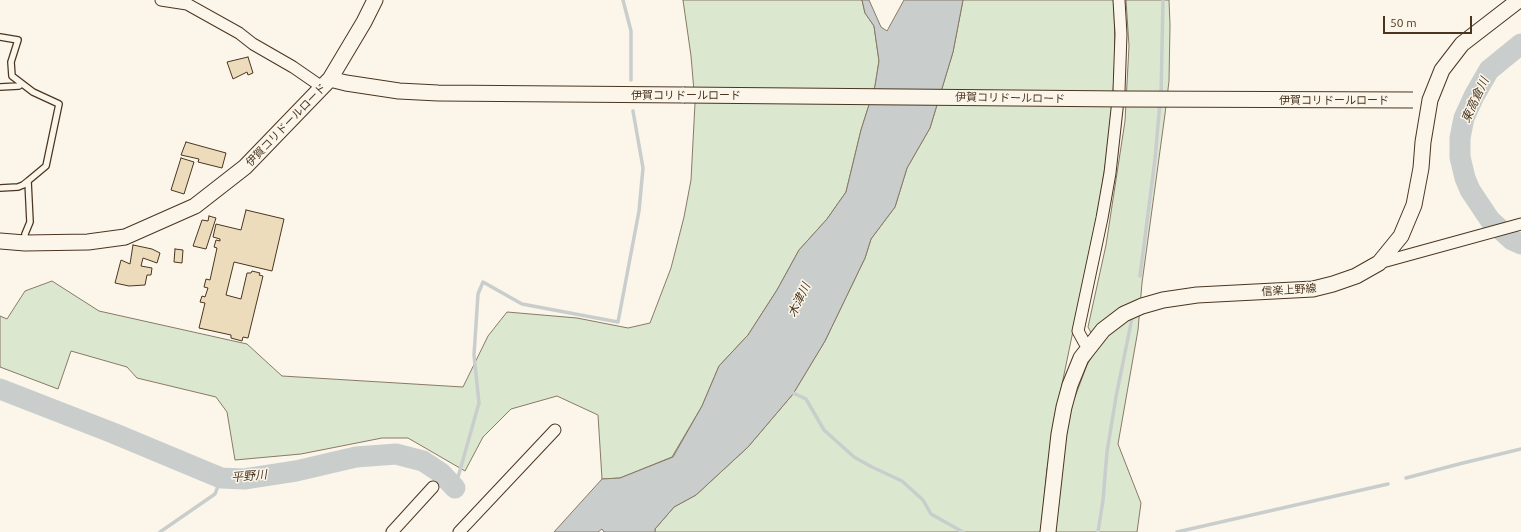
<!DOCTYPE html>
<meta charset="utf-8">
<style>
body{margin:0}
#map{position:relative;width:1521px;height:532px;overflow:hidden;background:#fbf6e9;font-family:Ubuntu,sans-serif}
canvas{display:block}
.scale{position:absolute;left:1383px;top:16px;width:89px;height:18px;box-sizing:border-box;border:2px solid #4a3520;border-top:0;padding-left:5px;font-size:12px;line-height:14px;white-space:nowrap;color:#4a3520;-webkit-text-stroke:3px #fbf6e9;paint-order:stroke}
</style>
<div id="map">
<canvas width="1521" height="532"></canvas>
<div class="scale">50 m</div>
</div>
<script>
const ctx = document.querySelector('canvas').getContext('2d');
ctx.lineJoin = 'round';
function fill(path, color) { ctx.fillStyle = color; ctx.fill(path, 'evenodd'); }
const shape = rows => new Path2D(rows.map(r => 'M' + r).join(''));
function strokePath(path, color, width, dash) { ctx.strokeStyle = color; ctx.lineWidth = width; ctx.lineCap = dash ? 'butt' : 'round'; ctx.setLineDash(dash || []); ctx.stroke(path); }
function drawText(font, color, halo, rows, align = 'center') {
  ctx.font = font + ' Ubuntu,"Noto Sans JP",sans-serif'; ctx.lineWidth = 3; ctx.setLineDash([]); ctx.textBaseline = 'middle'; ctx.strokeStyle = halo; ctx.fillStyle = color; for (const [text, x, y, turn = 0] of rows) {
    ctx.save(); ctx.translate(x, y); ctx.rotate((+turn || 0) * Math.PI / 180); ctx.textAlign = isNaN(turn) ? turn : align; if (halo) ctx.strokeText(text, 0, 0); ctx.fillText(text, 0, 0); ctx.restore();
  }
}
const green = shape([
 [683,0,862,0,865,13,874,26,879,61,875,86,861,130,846,192,827,219,799,250,777,290,748,335,719,366,702,406,672,457,620,478,602,479,598,415,557,396,511,409,483,437,465,471,408,438,382,438,301,454,235,460,227,412,216,397,137,378,127,367,71,351,58,389,0,367,0,316,7,319,25,291,52,281,99,311,247,344,282,376,463,387,488,336,507,312,577,318,628,328,650,323,671,268,684,217,691,180,695,103,691,56,683,0],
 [963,0,1114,0,1115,58,1111,128,1099,205,1060,394,1047,469,1041,532,655,532,655,529,674,507,696,495,748,447,793,394,825,341,865,258,871,239,895,207,907,168,930,128,953,52,963,0],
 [1126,0,1169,0,1170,25,1169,81,1165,114,1142,283,1138,330,1118,444,1141,503,1137,532,1053,532,1058,488,1070,410,1087,365,1098,346,1088,327,1106,245,1125,121,1129,46,1126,0]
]);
fill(green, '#dce7d0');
strokePath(green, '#887966', 1);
const water = shape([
 [862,0,869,0,881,27,887,31,904,0,963,0,953,52,930,128,907,168,895,207,871,239,865,258,825,341,793,394,748,447,696,495,674,507,655,529,655,532,604,532,602,529,598,532,554,532,602,479,620,478,673,457,702,406,719,366,748,335,777,290,799,250,827,219,846,192,861,130,875,86,879,61,874,26,865,13,862,0]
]);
fill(water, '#c9cecd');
strokePath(water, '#887966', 1);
strokePath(shape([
 [623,0,631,31,631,80],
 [1161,96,1163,0],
 [1140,276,1155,159,1160,102],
 [789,391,806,399,824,430,854,457,872,467,902,481,923,500,931,514,963,532],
 [1406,478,1459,464,1521,449],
 [455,488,479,403,474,355,478,294,483,282,522,304,618,322,639,211,643,168,633,111],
 [160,532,215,494,221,478],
 [1098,532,1103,500,1107,452,1116,397,1132,318],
 [1177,532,1388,484]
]), '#c9cecd', 3.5);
strokePath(shape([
 [1521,44,1489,70,1474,96,1464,118,1460,138,1460,157,1465,178,1470,190,1490,220,1512,240,1521,244],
 [0,389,113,433,221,478,244,479,296,471,356,457,396,454,423,461,441,473,455,488]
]), '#c9cecd', 21);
const building = shape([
 [248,57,253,73,248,75,247,72,233,79,227,62,248,57],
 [186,142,226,153,222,168,198,162,199,159,181,155,186,142],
 [181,158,194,162,184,194,171,190,181,158],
 [246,210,284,219,272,271,234,262,226,295,241,299,247,273,251,273,252,271,260,273,259,275,263,276,248,338,243,337,242,341,231,338,231,335,199,328,205,303,200,302,202,296,205,297,208,288,204,287,206,279,210,280,217,248,214,247,216,240,220,241,220,239,213,237,216,224,241,230,246,210],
 [209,216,216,218,206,249,193,246,202,220,208,221,209,216],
 [133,245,152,249,160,253,157,263,143,258,141,266,152,268,151,275,147,275,145,285,129,286,115,283,121,260,130,264,133,245],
 [175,249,183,250,182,263,174,262,175,249]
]);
fill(building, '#ecdcbc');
strokePath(building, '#4a3520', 1);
const lane = shape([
 [0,37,18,40,11,62,12,76,33,92,59,104,46,166,28,181,30,222,25,234,25,243],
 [0,87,19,86,21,84],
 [0,188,18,187,23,185,28,181]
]);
const street = shape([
 [161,0,187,4,239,33,253,44,293,67,322,87],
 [1379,263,1521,224],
 [1089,347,1084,342,1078,331,1102,218,1110,173,1119,91,1121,34,1119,0],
 [392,532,433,487],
 [459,532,555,430]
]);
const secondary = shape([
 [330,79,346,83,399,91,438,93,684,95],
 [0,241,25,243,88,242,125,237,195,206,245,167,330,79,364,22,375,0],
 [1048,532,1059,434,1064,407,1070,385,1081,358,1103,330,1124,314,1142,306,1163,300,1197,295,1313,289,1333,284,1356,276,1379,263,1401,236,1414,205,1421,168,1423,142,1430,100,1442,70,1462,44,1519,0]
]);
strokePath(lane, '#4a3520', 8);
strokePath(street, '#4a3520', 13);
strokePath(secondary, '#4a3520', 17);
strokePath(lane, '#fbf6e9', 5.5);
strokePath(street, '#fbf6e9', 11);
strokePath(secondary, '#fbf6e9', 15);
const secondaryBridge = shape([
 [684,95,1125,99,1413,100]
]);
strokePath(secondaryBridge, '#4a3520', 17, []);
strokePath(secondaryBridge, '#fbf6e9', 15);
drawText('11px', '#4a3520', '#fbf6e9', [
 ["伊賀コリドールロード",686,95],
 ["伊賀コリドールロード",1010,98,1],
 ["伊賀コリドールロード",1334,100],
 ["伊賀コリドールロード",286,125,-46],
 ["信楽上野線",1289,290,-4]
]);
drawText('italic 12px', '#4a3520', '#fbf6e9', [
 ["東高倉川",1475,100,-65],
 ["木津川",799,300,-65],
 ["平野川",249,476,-5]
]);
</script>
